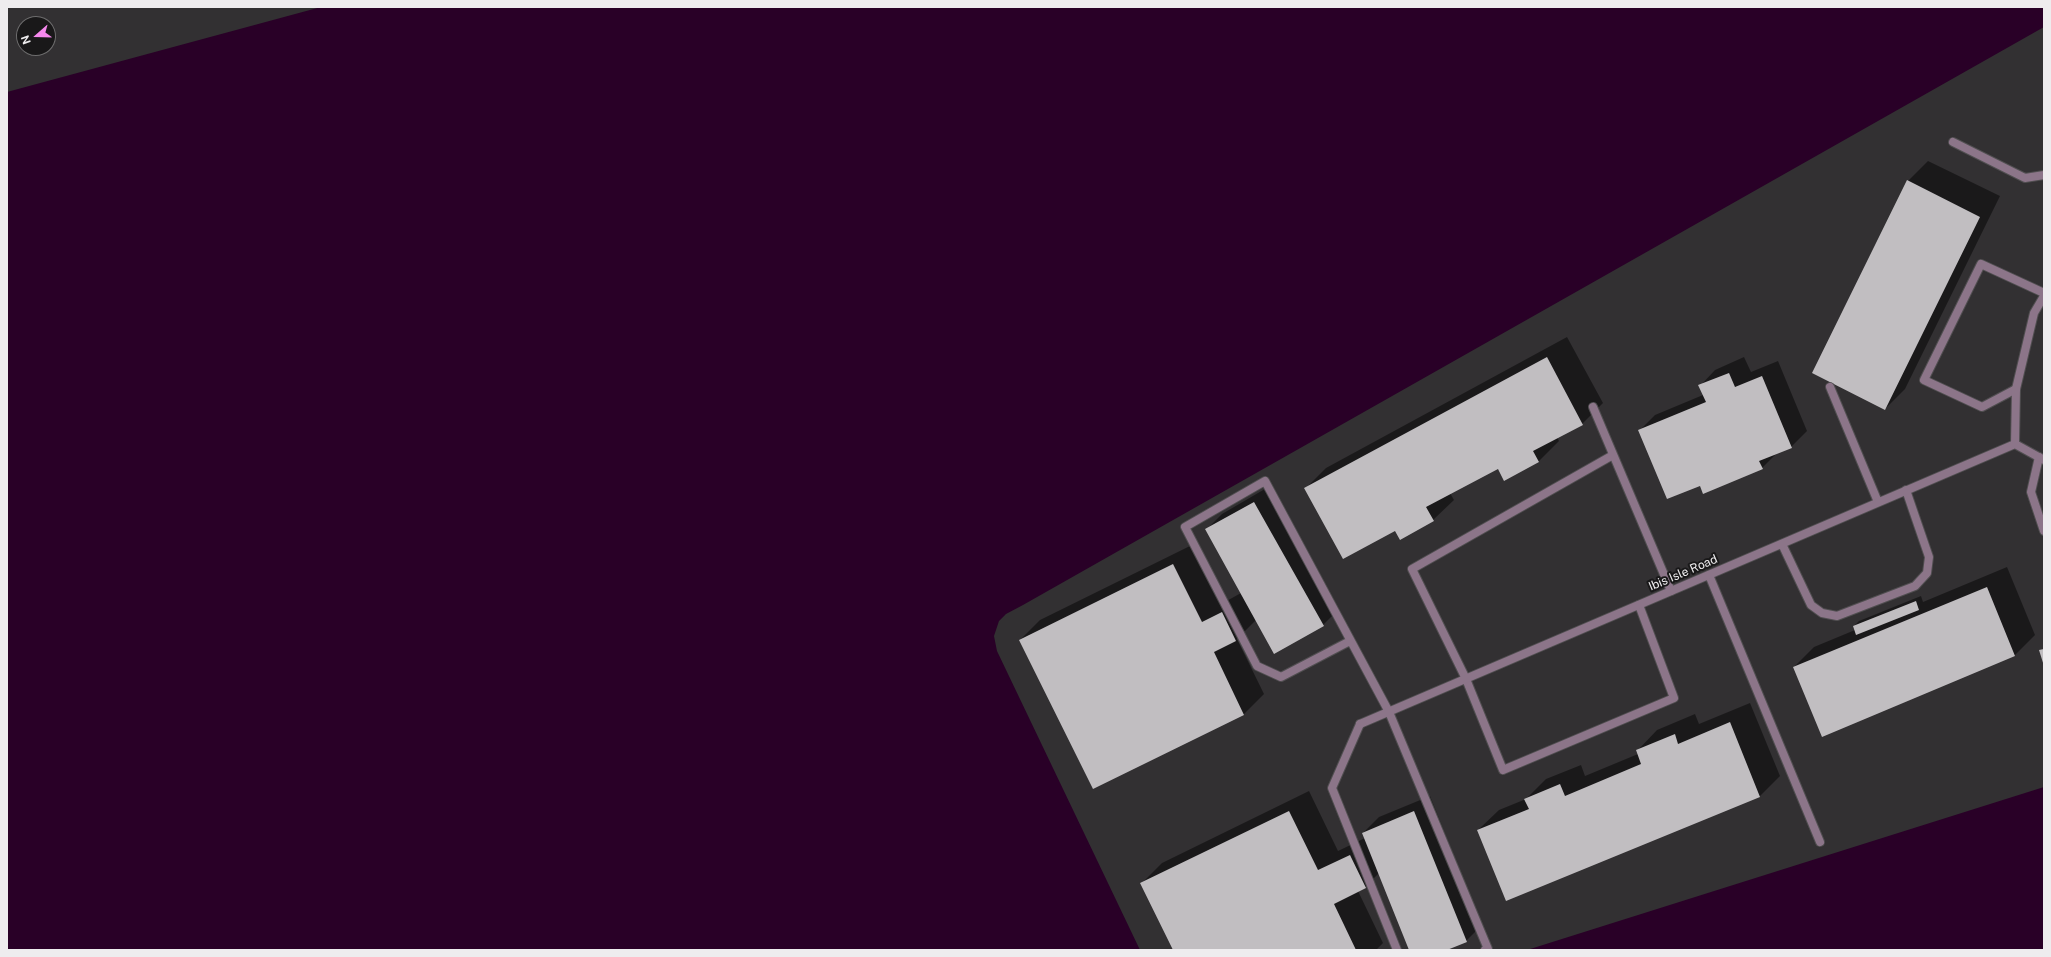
<!DOCTYPE html>
<style>
body{margin:0}
#map{position:relative;width:2051px;height:957px;overflow:hidden;background:#323032;font-family:"Public Sans",sans-serif}
canvas{display:block}
.frame{position:absolute;inset:0;border:8px solid #eeecee;pointer-events:none}
.north{position:absolute;left:16px;top:16px;width:40px;height:40px;box-sizing:border-box;background:#191819;border:1px solid #6e6d6e;border-radius:50%;rotate:250deg;font-size:11px;font-weight:700;line-height:16px;text-align:center;color:#eeecee}
.north::after{content:'';display:block;margin:auto;width:14px;height:18px;background:#f688ed;clip-path:polygon(50% 0,100% 100%,50% 72%,0 100%)}
</style>
<div id="map">
<canvas width="2051" height="957"></canvas>
<div class="frame"></div>
<div class="north">N</div>
</div>
<script>
const ctx = document.querySelector('canvas').getContext('2d');
ctx.lineJoin = 'round';
function fill(path, color) { ctx.fillStyle = color; ctx.fill(path, 'evenodd'); }
const shape = rows => new Path2D(rows.map(r => 'M' + r).join(''));
function strokePath(path, color, width, dash) { ctx.strokeStyle = color; ctx.lineWidth = width; ctx.lineCap = dash ? 'butt' : 'round'; ctx.setLineDash(dash || []); ctx.stroke(path); }
function drawText(font, color, halo, rows, align = 'center') {
  ctx.font = font + ' "Public Sans",sans-serif'; ctx.lineWidth = 4; ctx.setLineDash([]); ctx.textBaseline = 'middle'; ctx.strokeStyle = halo; ctx.fillStyle = color; for (const [text, x, y, turn = 0] of rows) {
    ctx.save(); ctx.translate(x, y); ctx.rotate((+turn || 0) * Math.PI / 180); ctx.textAlign = isNaN(turn) ? turn : align; if (halo) ctx.strokeText(text, 0, 0); ctx.fillText(text, 0, 0); ctx.restore();
  }
}
fill(shape([
 [321,7,2044,7,2044,27,1023,605,1006,614,999,621,994,636,997,651,1140,950,7,950,7,92],
 [2044,787,2044,950,1527,950]
]), '#290027');
fill(shape([
 [1928,161,2000,196,1905,389,1885,409,1908,181],
 [1567,337,1603,403,1582,424,1557,437,1559,441,1539,461,1505,479,1499,467,1450,493,1454,500,1433,520,1396,530,1306,488,1326,468],
 [1744,357,1751,372,1778,361,1807,431,1791,447,1778,452,1762,468,1701,485,1640,430,1655,415,1703,395,1700,386,1715,370],
 [1270,486,1339,609,1323,625,1256,620,1237,639,1264,694,1244,714,1093,788,1020,640,1040,620,1194,544,1223,603,1241,593,1206,530,1222,514],
 [2007,567,2035,635,2015,655,1794,667,1814,647,1855,630,1854,626,1859,621,1921,596,1923,602],
 [1750,703,1780,776,1760,796,1507,899,1478,830,1499,810,1526,799,1546,779,1581,765,1585,776,1638,754,1637,751,1657,730,1695,714,1699,724],
 [1309,791,1338,851,1365,838,1363,833,1379,817,1430,796,1482,925,1466,941,1444,950,1410,950,1379,873,1365,887,1358,891,1383,943,1376,950,1174,950,1142,883,1162,863]
]), '#0007');
fill(shape([
 [1907,180,1980,217,1885,410,1812,373],
 [1547,357,1583,425,1533,451,1539,462,1504,481,1498,469,1426,507,1434,521,1400,540,1395,531,1343,559,1304,488],
 [1729,373,1735,387,1762,376,1792,448,1759,461,1763,469,1703,494,1700,486,1667,499,1638,430,1706,402,1698,385],
 [1254,502,1324,626,1274,654,1205,529],
 [1173,564,1202,622,1222,612,1236,641,1214,652,1244,715,1093,789,1019,640],
 [1987,587,2015,656,1822,737,1793,667],
 [1916,601,1919,610,1856,635,1853,626],
 [2044,649,2044,666,2039,650],
 [1730,722,1760,797,1506,901,1477,830,1529,809,1524,799,1560,784,1565,796,1641,764,1636,750,1675,734,1678,744],
 [1289,811,1318,870,1350,855,1366,888,1334,904,1356,950,1173,950,1140,883],
 [1414,811,1467,942,1447,950,1409,950,1362,833]
]), '#c1bec1');
const service = shape([
 [1953,142,2025,178,2044,175],
 [1830,387,1878,502],
 [2016,389,1982,407,1924,380,1981,264,2044,293],
 [1593,407,1671,591],
 [1613,455,1412,569,1466,679,1503,770,1674,698,1639,605],
 [2039,457,2031,492,2044,531],
 [1782,544,1811,605,1822,613,1837,616,1915,586,1927,573,1929,557,1906,490],
 [1709,575,1820,842],
 [1350,641,1281,677,1257,666,1185,527,1265,481,1389,712,1488,949,1485,950],
 [1360,724,1332,788,1397,950]
]);
const minor = shape([
 [2015,444,2016,389,2034,313,2044,296],
 [2015,444,2044,460],
 [1360,724,2015,444]
]);
strokePath(service, '#504e50', 10);
strokePath(minor, '#504e50', 10);
strokePath(service, '#8c7589', 8);
strokePath(minor, '#8c7589', 8);
drawText('12px', '#eeecee', '#191819', [
 ["Ibis Isle Road",1683,573,-23]
]);
</script>
